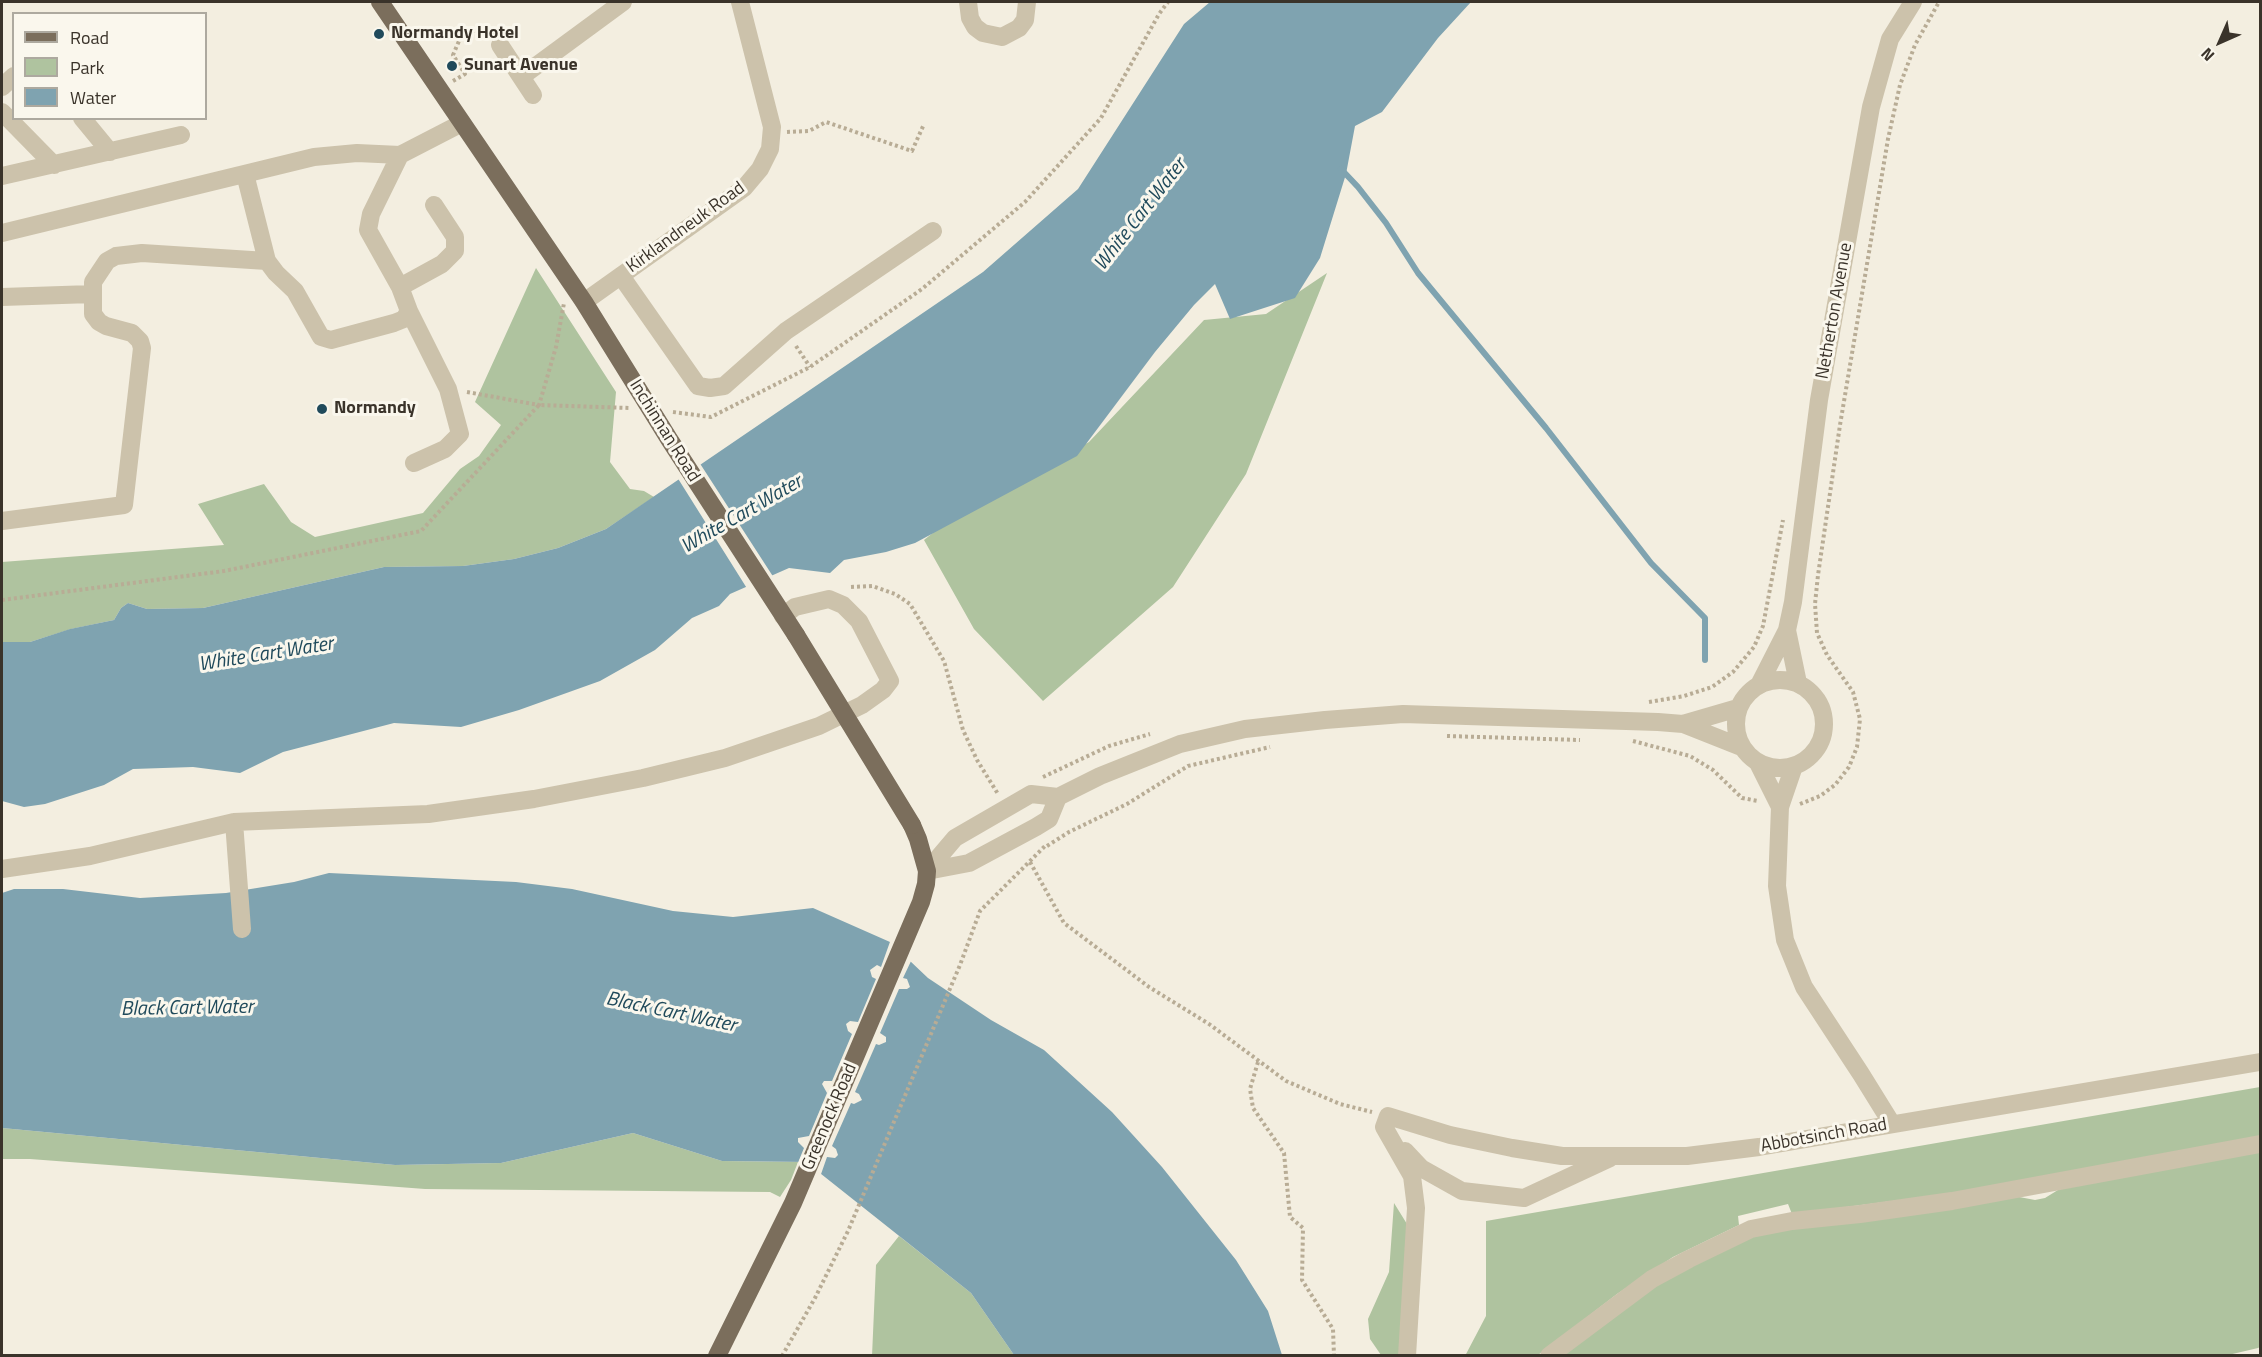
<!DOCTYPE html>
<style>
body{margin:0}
#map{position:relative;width:2262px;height:1357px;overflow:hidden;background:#f3eee0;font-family:"Titillium Web",sans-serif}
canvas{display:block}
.frame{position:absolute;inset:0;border:3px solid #3a332a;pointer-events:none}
.legend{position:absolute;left:12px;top:12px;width:195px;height:108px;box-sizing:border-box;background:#faf7ed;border:2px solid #ada99f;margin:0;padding:8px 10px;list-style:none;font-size:18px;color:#3a332a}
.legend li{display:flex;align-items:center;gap:12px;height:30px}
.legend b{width:30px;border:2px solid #ada99f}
.north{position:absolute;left:2190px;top:12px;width:60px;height:60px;-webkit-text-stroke:4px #faf7ed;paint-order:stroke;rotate:225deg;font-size:16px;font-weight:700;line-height:24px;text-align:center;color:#3a332a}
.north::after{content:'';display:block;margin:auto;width:21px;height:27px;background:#3a332a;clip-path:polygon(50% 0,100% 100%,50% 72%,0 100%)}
</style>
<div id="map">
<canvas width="2262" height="1357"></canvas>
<div class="frame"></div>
<ul class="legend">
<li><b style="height:8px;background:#7b6e5c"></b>Road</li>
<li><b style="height:16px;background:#afc39f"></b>Park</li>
<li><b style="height:16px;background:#7fa3b0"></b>Water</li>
</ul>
<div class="north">N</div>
</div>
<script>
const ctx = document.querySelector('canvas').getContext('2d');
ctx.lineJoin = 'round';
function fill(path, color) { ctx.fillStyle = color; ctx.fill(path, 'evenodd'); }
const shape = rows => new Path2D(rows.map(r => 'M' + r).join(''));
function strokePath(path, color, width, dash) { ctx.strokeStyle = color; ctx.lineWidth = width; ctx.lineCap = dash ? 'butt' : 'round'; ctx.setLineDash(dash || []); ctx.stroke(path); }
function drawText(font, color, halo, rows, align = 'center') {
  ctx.font = font + ' "Titillium Web",sans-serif'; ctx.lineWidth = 6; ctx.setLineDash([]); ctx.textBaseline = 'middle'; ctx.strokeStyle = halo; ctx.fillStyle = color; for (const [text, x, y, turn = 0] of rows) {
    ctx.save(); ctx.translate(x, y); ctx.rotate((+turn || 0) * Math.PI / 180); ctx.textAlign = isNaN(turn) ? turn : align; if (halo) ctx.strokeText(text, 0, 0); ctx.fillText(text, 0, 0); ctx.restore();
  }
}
fill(shape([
 [536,268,616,392,610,462,630,489,644,491,654,497,606,529,558,548,514,559,463,566,384,567,203,608,147,609,128,603,121,608,114,620,71,629,30,642,2,642,2,562,224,545,198,504,264,484,291,522,315,537,423,513,460,469,479,456,501,425,475,402],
 [1327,273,1246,474,1173,587,1043,701,974,629,924,540,954,516,1089,442,1204,320,1266,314],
 [2260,1087,2260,1136,1977,1190,1792,1214,1788,1204,1738,1216,1739,1225,1673,1257,1617,1294,1538,1355,1465,1356,1486,1316,1486,1221],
 [2,1128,395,1165,501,1163,633,1133,722,1161,798,1162,791,1180,780,1197,770,1192,425,1189,30,1159,2,1159],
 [2260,1149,2260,1347,2258,1348,2224,1356,1559,1356,1657,1283,1754,1234,2014,1196,2035,1200,2045,1198,2066,1185],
 [1394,1203,1407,1224,1400,1355,1381,1355,1370,1339,1368,1319,1389,1272],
 [899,1236,971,1293,1014,1355,872,1356,876,1265]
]), '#afc39f');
fill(shape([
 [1210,2,1471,2,1438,38,1382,112,1355,126,1346,174,1320,258,1295,298,1230,319,1215,284,1194,305,1155,352,1077,456,915,543,886,552,844,560,830,573,789,568,730,594,719,606,692,618,655,650,600,681,519,710,461,727,394,723,283,752,240,773,193,767,133,769,104,785,45,804,24,807,2,801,2,642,30,642,70,629,114,620,121,608,128,603,147,609,203,608,384,567,463,566,514,559,558,548,606,529,983,272,1078,189,1184,24],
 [329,873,516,882,572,889,673,911,733,917,813,908,890,942,928,978,991,1020,1044,1050,1112,1112,1162,1167,1236,1260,1268,1311,1282,1355,1014,1355,971,1293,806,1162,722,1161,633,1133,501,1163,395,1165,2,1128,2,893,14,889,63,889,140,898,226,893,294,882]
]), '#7fa3b0');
fill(shape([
 [699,462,774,578,748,590,677,477],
 [891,939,912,959,903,978,907,979,910,987,907,989,899,989,880,1033,886,1037,886,1042,879,1045,876,1044,855,1092,859,1094,862,1100,854,1104,851,1103,832,1146,836,1149,838,1155,835,1158,827,1157,820,1177,805,1165,797,1165,804,1148,798,1142,798,1138,809,1136,827,1093,822,1084,824,1081,832,1081,852,1034,848,1031,846,1024,850,1021,858,1022,876,979,872,977,870,970,877,965,881,967]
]), '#f3eee0');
strokePath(shape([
 [1341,169,1358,187,1386,223,1418,273,1546,428,1651,563,1705,618,1705,660]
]), '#7fa3b0', 6);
strokePath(shape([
 [453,81,465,74,453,55,459,41,468,30,475,31,489,28,493,30],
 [787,132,809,131,826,122,912,151,924,124],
 [796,346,810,367],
 [467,392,539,405,556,347,564,303],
 [673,412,711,417,810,367,922,289,1025,202,1101,118,1159,14,1168,2],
 [851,587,872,586,895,594,910,604,944,661,963,730,977,760,998,794],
 [2,600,224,571,421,531,539,405,630,408],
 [1649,702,1684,696,1712,687,1733,672,1754,647,1763,626,1783,520],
 [1447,736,1580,740],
 [1633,741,1690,756,1713,770,1742,798,1758,801],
 [1043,777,1109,746,1150,734],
 [1800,804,1820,796,1835,785,1849,767,1857,747,1860,719,1853,692,1827,655,1817,633,1815,604,1818,575,1840,425,1888,139,1900,85,1915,45,1939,2],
 [1047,846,1069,832,1127,804,1188,766,1270,747],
 [1030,862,1064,923,1149,987,1209,1024,1286,1081,1340,1104,1372,1112],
 [1258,1062,1250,1089,1253,1108,1284,1153,1290,1217,1303,1228,1302,1280,1333,1329,1334,1356],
 [782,1356,815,1298,848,1231,960,965,980,911,1046,845]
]), '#b8ac95', 4, [3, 3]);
strokePath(shape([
 [968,2,970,18,975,27,983,33,1002,37,1019,28,1025,20,1027,2],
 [500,45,533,95],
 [521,77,623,2],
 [2,87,14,76],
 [2,112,54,165],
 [82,118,110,152],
 [245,174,267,261,276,273,295,291,321,337,331,340,394,323,404,319,409,311,400,287,368,230,371,214,400,155],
 [2,176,181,135],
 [2,233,314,157,357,153,400,155,462,123],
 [621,276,698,386,710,388,724,386,786,331,933,231],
 [400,287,442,264,455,251,455,237,434,205],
 [2,297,92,294],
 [584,302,744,188,760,169,770,149,772,127,740,2],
 [409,311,448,389,460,434,445,449,414,463],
 [2,521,124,505,142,348,140,341,132,333,106,326,99,322,93,314,93,282,107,261,116,256,142,253,267,261],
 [1787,630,1798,683],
 '1736 724a44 44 0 1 1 88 0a44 44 0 1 1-88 0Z',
 [1760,683,1787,630,1793,602,1819,400,1871,107,1890,39,1913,2],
 [1683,724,1738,708],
 [1758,763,1780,807],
 [1794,766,1780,807,1777,886,1785,940,1804,987,1861,1074,1892,1124],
 [234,822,242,929],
 [2,869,90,856,234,822,428,814,534,799,643,778,725,758,819,726,862,705,883,690,890,681,859,621,843,605,829,599,795,607,783,616],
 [927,871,955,838,1031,794,1058,797,1100,776,1180,744,1245,729,1325,720,1403,714,1658,722,1683,724,1741,747],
 [927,871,969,863,1036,827,1049,819,1058,797],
 [1405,1151,1421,1168,1462,1191,1524,1198,1610,1158],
 [1407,1356,1416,1208,1412,1176,1384,1127,1388,1116,1450,1135,1512,1148,1562,1156,1687,1156,1759,1147,2260,1062],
 [1549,1356,1652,1279,1689,1259,1751,1229,1792,1221,1860,1214,1952,1201,2260,1144]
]), '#ccc2ab', 18);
strokePath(shape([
 [380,2,584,302,669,439,796,635],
 [717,1356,793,1203,921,902,926,884,927,871,918,839,912,825]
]), '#7b6e5c', 18);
strokePath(shape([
 [796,635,912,825]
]), '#7b6e5c', 18);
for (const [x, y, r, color] of [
 [379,34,6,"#204a5b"],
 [452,66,6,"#204a5b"],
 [322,409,6,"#204a5b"]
]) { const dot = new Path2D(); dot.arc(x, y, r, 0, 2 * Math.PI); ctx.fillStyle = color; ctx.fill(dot); strokePath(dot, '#faf7ed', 2); }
drawText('bold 18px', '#3a332a', '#faf7ed', [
 ["Normandy Hotel",391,34],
 ["Sunart Avenue",464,66],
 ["Normandy",334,409]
], 'left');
drawText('18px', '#3a332a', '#faf7ed', [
 ["Kirklandneuk Road",686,228,-36],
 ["Netherton Avenue",1835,311,-80],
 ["Inchinnan Road",664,431,58],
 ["Greenock Road",830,1117,-67],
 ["Abbotsinch Road",1824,1136,-10]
]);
drawText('italic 20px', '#204a5b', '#faf7ed', [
 ["White Cart Water",1141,215,-52],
 ["White Cart Water",742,515,-30],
 ["White Cart Water",266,655,-9],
 ["Black Cart Water",187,1009,-1],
 ["Black Cart Water",671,1013,12]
]);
</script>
